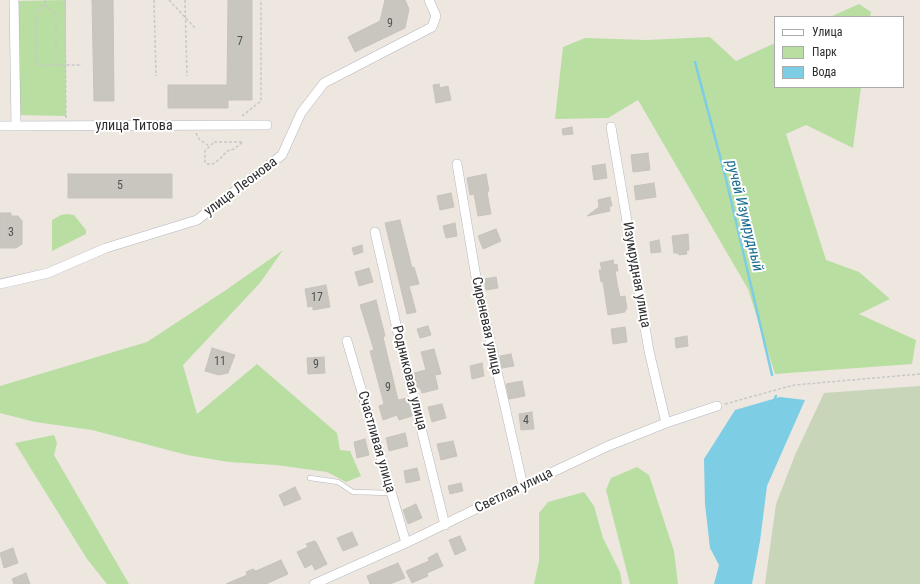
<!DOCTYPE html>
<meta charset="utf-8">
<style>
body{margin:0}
#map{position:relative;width:920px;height:584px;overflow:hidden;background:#ede7e0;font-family:"Roboto Condensed",sans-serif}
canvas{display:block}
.legend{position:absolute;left:774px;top:16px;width:130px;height:72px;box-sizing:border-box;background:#fff;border:1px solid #ababab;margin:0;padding:5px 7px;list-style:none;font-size:12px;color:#2d2d2d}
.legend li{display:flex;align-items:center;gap:8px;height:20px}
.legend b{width:20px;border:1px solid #ababab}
</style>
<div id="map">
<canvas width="920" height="584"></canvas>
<ul class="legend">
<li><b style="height:5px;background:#fff"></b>Улица</li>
<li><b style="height:11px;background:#b9dea2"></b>Парк</li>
<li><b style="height:11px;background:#7dcde5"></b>Вода</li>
</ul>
</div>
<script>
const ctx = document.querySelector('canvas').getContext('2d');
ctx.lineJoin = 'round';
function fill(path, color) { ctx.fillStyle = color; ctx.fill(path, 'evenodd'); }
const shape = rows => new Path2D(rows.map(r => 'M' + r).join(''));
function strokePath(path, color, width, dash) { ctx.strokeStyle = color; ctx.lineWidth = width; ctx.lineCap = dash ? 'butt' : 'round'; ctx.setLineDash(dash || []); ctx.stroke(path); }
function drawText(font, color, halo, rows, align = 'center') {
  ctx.font = font + ' "Roboto Condensed",sans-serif'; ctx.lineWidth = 4; ctx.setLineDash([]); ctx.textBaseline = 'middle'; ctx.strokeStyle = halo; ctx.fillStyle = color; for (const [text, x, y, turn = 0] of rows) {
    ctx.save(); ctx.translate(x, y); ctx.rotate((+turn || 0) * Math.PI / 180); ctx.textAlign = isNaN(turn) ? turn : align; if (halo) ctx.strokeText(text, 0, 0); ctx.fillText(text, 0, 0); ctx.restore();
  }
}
fill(shape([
 [66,0,66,116,18,115,16,1],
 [859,4,871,12,870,17,830,17],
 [710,37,736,61,775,43,775,87,861,87,853,148,806,125,786,134,826,260,859,272,890,299,859,314,916,340,912,364,775,374,748,289,638,100,608,118,555,119,563,47,585,38,646,40],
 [67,214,74,215,86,230,86,234,52,251,52,220,61,215],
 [283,250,260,283,183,365,197,414,257,364,337,433,340,450,350,451,361,476,346,482,327,472,276,465,229,462,187,455,92,430,35,422,0,413,0,386,147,342,226,290],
 [54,435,57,443,54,455,129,584,107,584,87,559,15,443],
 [637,467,649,475,674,551,678,584,630,584,606,490,611,478],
 [584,492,594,506,603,538,620,572,622,584,534,584,539,561,539,513,548,502]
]), '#b9dea2');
fill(shape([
 [920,386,920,584,765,584,776,504,795,455,824,393]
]), '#c8d5b9');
fill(shape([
 [780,397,805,400,767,486,760,541,752,584,714,584,719,565,710,548,705,504,704,459,735,410]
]), '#7dcde5');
strokePath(shape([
 [695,62,726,179,772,375],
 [775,398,776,396]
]), '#7dcde5', 2.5);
const building = shape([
 [92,0,113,0,114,101,94,101,92,0],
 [228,0,252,0,252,100,228,100,228,108,168,108,168,85,227,85,228,0],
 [385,0,405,0,409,9,405,28,355,52,348,37,380,21,385,0],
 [439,84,440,88,448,86,451,100,436,103,433,85,439,84],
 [572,127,573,134,563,135,562,129,572,127],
 [648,153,650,170,633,172,631,155,648,153],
 [605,164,607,178,594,180,592,166,605,164],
 [68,174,172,174,172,198,68,198,68,174],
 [486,174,489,191,487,192,491,214,478,216,474,194,470,195,467,178,486,174],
 [654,183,656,197,636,200,634,186,654,183],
 [451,193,454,207,440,210,437,196,451,193],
 [610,197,612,206,609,206,610,211,587,216,599,207,598,200,610,197],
 [0,213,11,213,11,216,18,216,22,221,22,244,16,248,0,248,0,213],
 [400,220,412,268,414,267,419,284,409,286,416,312,407,314,385,223,400,220],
 [455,223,457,236,446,238,443,226,455,223],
 [496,229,501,241,483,249,478,236,496,229],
 [688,234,689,250,686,251,687,254,679,255,678,253,674,253,672,236,688,234],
 [659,240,661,252,651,253,650,242,659,240],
 [362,245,363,252,354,255,352,248,362,245],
 [613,260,614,265,617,264,618,271,615,271,618,288,620,297,625,296,627,309,625,310,625,312,608,315,603,282,601,282,599,270,602,270,600,263,613,260],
 [369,268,373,282,359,286,355,272,369,268],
 [496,277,498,288,486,290,484,279,496,277],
 [326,285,330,307,313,310,313,306,308,307,305,289,326,285],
 [376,300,385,336,383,337,398,400,407,398,412,416,399,420,397,415,383,420,379,406,384,404,370,351,374,350,360,305,376,300],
 [428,326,431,335,420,338,417,329,428,326],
 [625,327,627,342,613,344,611,329,625,327],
 [687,336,688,346,676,348,675,338,687,336],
 [212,348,235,355,228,373,219,375,205,371,212,348],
 [434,349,441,374,435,375,438,389,422,393,420,388,417,388,414,373,426,370,421,352,434,349],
 [511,354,514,366,502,368,500,356,511,354],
 [324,357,325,373,308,374,307,358,324,357],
 [482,363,484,376,472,379,470,366,482,363],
 [522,381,525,396,509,399,506,384,522,381],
 [442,404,446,418,432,422,428,407,442,404],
 [532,412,534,429,521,430,519,414,532,412],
 [405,433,408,446,389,451,386,438,405,433],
 [365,439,369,455,357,458,354,442,365,439],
 [453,441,457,456,441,460,437,444,453,441],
 [417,468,420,480,406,483,404,471,417,468],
 [461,483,463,491,450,494,448,486,461,483],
 [295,487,301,499,284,506,279,495,295,487],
 [416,504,422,518,408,524,403,510,416,504],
 [352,532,358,545,343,551,337,538,352,532],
 [460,536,466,550,455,555,449,540,460,536],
 [314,541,316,542,327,564,315,570,312,564,305,568,297,552,308,547,306,544,314,541],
 [13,548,18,563,4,568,0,553,13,548],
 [437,553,443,566,427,573,428,576,412,583,406,571,429,561,428,558,437,553],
 [281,560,288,574,266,584,226,584,247,575,246,572,253,569,256,571,281,560],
 [398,563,405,578,390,584,370,584,367,576,398,563],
 [26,573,30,584,14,584,12,579,26,573]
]);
fill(building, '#c9c5bf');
strokePath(building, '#c8c3ba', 1);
const service = shape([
 [310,478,338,482,353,492,391,493]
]);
const minor = shape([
 [14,0,16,126],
 [0,126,267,125],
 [611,127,649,351,666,423],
 [457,164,477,283,523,486],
 [375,232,403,355,445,525],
 [0,284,48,273,106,248,197,220,282,155,301,113,324,83,432,27,436,16,429,0],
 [347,341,406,543],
 [314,584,406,543,523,486,608,446,666,423,717,406]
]);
strokePath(service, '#b4b7bf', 5.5);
strokePath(minor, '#b4b7bf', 10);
strokePath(shape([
 [45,0,45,5,36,12,36,65,82,65],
 [65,0,66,118],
 [154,0,156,76],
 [169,0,196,29],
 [185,0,187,76],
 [45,5,56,13,56,65],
 [242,116,261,101,261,0],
 [196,133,199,139,209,146],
 [214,142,243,142,234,149,227,151,220,159,213,164,207,164,205,162,205,151,214,142],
 [725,404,794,385,920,374]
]), '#c8c8c8', 1.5, [3, 2]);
strokePath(service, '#fff', 4.5);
strokePath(minor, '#fff', 9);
drawText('12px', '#545352', null, [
 ["9",390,24],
 ["7",240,42],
 ["5",120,186],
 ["3",11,233],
 ["17",317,298],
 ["11",220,362],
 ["9",316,365],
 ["9",388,388],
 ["4",526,421]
]);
drawText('14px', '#2d2d2d', '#fff', [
 ["улица Титова",134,126],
 ["улица Леонова",241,187,-37],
 ["Изумрудная улица",636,275,80],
 ["Сиреневая улица",486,326,78],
 ["Родниковая улица",409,378,76],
 ["Счастливая улица",376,442,74],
 ["Светлая улица",514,491,-26]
]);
drawText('italic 15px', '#1a6e94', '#fff', [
 ["ручей Изумрудный",744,216,76]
]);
</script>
